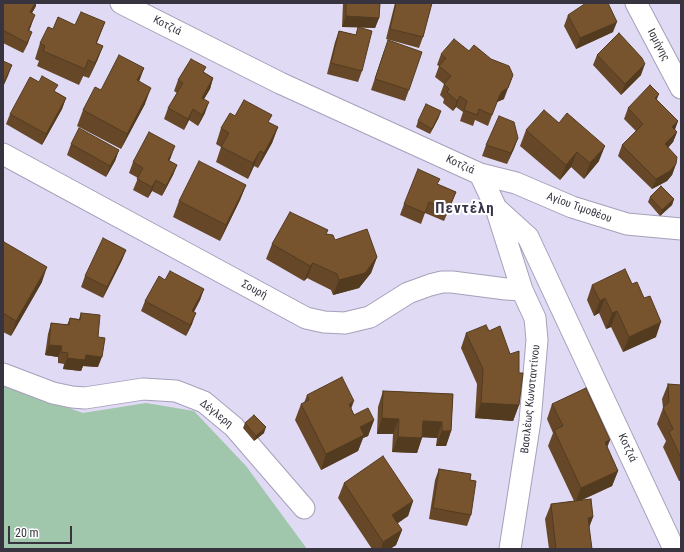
<!DOCTYPE html>
<meta charset="utf-8">
<style>
body{margin:0}
#map{position:relative;width:684px;height:552px;overflow:hidden;background:#e0daf4;font-family:"Roboto Condensed",sans-serif}
canvas{display:block}
.frame{position:absolute;inset:0;border:4px solid #37343f;pointer-events:none}
.scale{position:absolute;left:8px;top:526px;width:64px;height:18px;box-sizing:border-box;border:2px solid #37343f;border-top:0;padding-left:5px;font-size:12px;line-height:14px;white-space:nowrap;color:#37343f;-webkit-text-stroke:3px #fff;paint-order:stroke}
</style>
<div id="map">
<canvas width="684" height="552"></canvas>
<div class="frame"></div>
<div class="scale">20 m</div>
</div>
<script>
const ctx = document.querySelector('canvas').getContext('2d');
ctx.lineJoin = 'round';
function fill(path, color) { ctx.fillStyle = color; ctx.fill(path, 'evenodd'); }
const shape = rows => new Path2D(rows.map(r => 'M' + r).join(''));
function strokePath(path, color, width, dash) { ctx.strokeStyle = color; ctx.lineWidth = width; ctx.lineCap = dash ? 'butt' : 'round'; ctx.setLineDash(dash || []); ctx.stroke(path); }
function drawText(font, color, halo, rows, align = 'center') {
  ctx.font = font + ' "Roboto Condensed",sans-serif'; ctx.lineWidth = 4; ctx.setLineDash([]); ctx.textBaseline = 'middle'; ctx.strokeStyle = halo; ctx.fillStyle = color; for (const [text, x, y, turn = 0] of rows) {
    ctx.save(); ctx.translate(x, y); ctx.rotate((+turn || 0) * Math.PI / 180); ctx.textAlign = isNaN(turn) ? turn : align; if (halo) ctx.strokeText(text, 0, 0); ctx.fillText(text, 0, 0); ctx.restore();
  }
}
fill(shape([
 [3,385,83,413,146,403,194,411,246,466,307,549,3,549]
]), '#a0c6ab');
const minor = shape([
 [121,3,280,83,480,174,516,183,572,207,627,224,681,229],
 [636,3,681,88],
 [3,154,306,318,324,322,345,323,370,317,408,293,430,285,442,282,452,282,506,289,522,290],
 [480,174,496,208,528,237,674,549],
 [496,208,522,290,535,318,537,340,530,421,510,549],
 [3,374,53,393,72,397,85,398,143,389,176,391,204,402,234,427,304,508]
]);
strokePath(minor, '#a6a0ba', 23);
strokePath(minor, '#fff', 21);
fill(shape([
 [3,3,36,6,32,13,31,26,29,31,28,43,23,53,3,43],
 [343,3,380,3,379,18,375,28,358,27,362,71,358,82,327,74,335,42,339,31,356,35,358,27,342,27],
 [395,3,432,3,423,37,419,48,386,39],
 [568,15,613,32,576,49,564,26],
 [105,22,97,43,103,46,97,61,89,78,83,76,79,85,37,66,39,61,35,59,40,43,53,29,75,25],
 [384,51,409,90,405,101,371,90],
 [441,54,504,99,497,102,488,126,475,120,473,126,460,121,463,112,456,107,453,111,443,103,444,99,440,95,444,84,435,77,439,66,437,65],
 [597,55,641,75,621,95,593,65],
 [144,68,139,82,145,104,121,149,77,126,83,110,101,90],
 [204,72,213,78,210,89,204,99,205,113,198,126,189,120,184,130,164,119,168,108,177,93,174,91,178,80],
 [56,92,66,98,62,109,42,145,6,124,10,114],
 [657,100,678,121,675,129,677,132,673,142,668,148,676,164,672,175,667,181,652,189,618,156,622,145,636,131,624,119,628,108],
 [235,116,269,123,278,127,272,143,258,168,254,166,248,179,216,162,221,147,216,144,221,128],
 [439,117,430,134,416,127,418,121],
 [526,130,599,161,584,179,571,167,560,180,520,146],
 [518,138,507,164,482,156,486,145],
 [71,144,119,150,115,161,106,177,67,155],
 [171,157,169,161,177,165,173,175,162,196,152,191,148,198,133,190,138,178,129,173,133,162],
 [438,184,456,192,444,221,425,213,421,224,400,215,404,204],
 [246,185,240,200,220,241,173,217,179,201],
 [650,197,674,199,672,205,660,216,648,202],
 [327,234,335,240,377,257,371,273,359,288,333,295,331,290,307,278,304,281,266,259,272,244],
 [3,244,42,282,11,336,3,332],
 [126,250,122,260,103,298,81,287,85,276],
 [165,280,204,289,200,300,194,312,192,324,186,336,141,311,145,301],
 [592,285,656,337,623,352,611,327,606,329,599,313,594,316,587,300],
 [81,313,98,337,98,367,83,366,81,371,63,369,64,364,58,363,58,357,45,355,48,334,51,323,67,325,70,318,79,319],
 [489,331,510,354,519,373,519,405,513,421,475,418,477,384,461,348,466,333],
 [668,384,681,385,681,384,681,480,679,481,663,447,666,441,657,424,663,408,662,399],
 [383,391,453,394,451,431,446,446,436,446,437,438,422,437,417,453,392,452,393,434,377,434,378,407],
 [307,395,351,409,354,415,374,420,368,436,363,438,358,451,321,470,295,420,301,404,304,403],
 [552,404,610,440,607,447,618,471,612,486,582,500,593,517,589,527,592,549,549,549,545,519,551,504,574,501,548,446,553,433,547,419],
 [245,423,264,433,254,441,243,428],
 [439,469,470,480,471,515,467,526,429,519,435,480],
 [344,483,413,501,408,516,397,523,402,530,396,545,390,549,372,549,338,498]
]), '#664828');
fill(shape([
 [35,3,36,3,36,6,26,23,30,12],
 [35,15,31,26,24,41,28,30],
 [346,16,379,18,375,28,342,27],
 [617,22,613,32,576,49,580,38],
 [32,32,28,43,23,53,27,43],
 [103,46,97,61,89,78,95,63],
 [88,60,83,76,79,85,85,69],
 [645,64,641,75,621,95,625,84],
 [12,65,8,76,3,87,3,84],
 [144,68,138,83,137,80],
 [513,75,504,99,497,102,501,92],
 [213,78,210,89,198,109,202,98],
 [151,88,145,104,121,149,127,134],
 [659,94,655,104,655,98],
 [460,96,456,107,453,111,457,101],
 [66,98,62,109,42,145,46,134],
 [209,102,205,113,198,126,202,115],
 [193,109,189,120,184,130,188,119],
 [441,111,439,117,430,134,432,129],
 [678,121,674,132,672,127],
 [278,127,272,143,258,168,264,153],
 [677,132,673,142,661,155,665,144],
 [518,138,514,149,507,164,511,153],
 [175,146,171,157,164,171,168,160],
 [605,146,599,161,584,179,590,163],
 [119,150,115,161,106,177,110,166],
 [260,151,254,166,248,179,253,163],
 [577,152,571,167,560,180,566,165],
 [676,164,672,175,667,181,652,189,656,179],
 [177,165,173,175,162,196,166,186],
 [156,180,152,191,148,198,152,187],
 [246,185,240,200,220,241,226,225],
 [456,192,452,202,444,221,448,210],
 [674,199,672,205,660,216,662,210],
 [126,250,122,260,103,298,107,287],
 [377,257,371,273,359,288,333,295,339,280],
 [313,263,307,278,304,281,310,266],
 [47,267,42,282,11,336,16,321],
 [204,289,200,300,188,322,192,311],
 [605,298,599,313,594,316,600,301],
 [617,311,611,327,606,329,612,313],
 [196,313,192,324,186,336,190,325],
 [661,322,656,337,623,352,629,337],
 [49,345,62,346,58,357,45,355],
 [86,355,102,357,98,367,83,366,81,371,63,369,67,358],
 [354,401,348,417,349,404],
 [481,403,519,405,513,421,475,418],
 [382,418,399,419,393,434,377,434],
 [374,420,368,436,363,438,358,451,321,470,326,454,360,427],
 [423,421,442,422,437,438,417,437],
 [266,427,264,433,254,441,256,436],
 [442,431,451,431,446,446,436,446],
 [398,437,422,438,417,453,392,452],
 [610,440,604,455,605,442],
 [618,471,612,486,575,503,581,488],
 [681,475,681,480,679,481],
 [413,501,408,516,387,531,392,515],
 [593,517,587,533,588,518],
 [402,530,396,545,390,549,381,549,383,542]
]), '#533b20');
const building = shape([
 [3,3,35,3,30,12,35,15,28,30,32,32,27,43,3,30,3,3],
 [346,3,380,3,379,18,346,16,346,3],
 [396,3,432,3,423,37,390,29,396,3],
 [586,3,608,3,617,22,580,38,568,15,586,3],
 [81,12,105,22,96,43,103,46,95,63,88,60,85,69,43,51,45,46,40,43,48,27,53,29,58,17,75,25,81,12],
 [358,27,372,31,362,71,331,63,339,31,356,35,358,27],
 [619,33,642,58,645,64,625,84,597,55,619,33],
 [454,39,469,51,474,45,491,59,509,66,513,75,508,88,501,92,492,115,479,109,477,115,464,110,467,101,460,96,457,101,447,92,449,89,444,84,451,76,439,66,446,58,441,54,454,39],
 [388,40,422,52,409,90,375,79,388,40],
 [119,55,144,68,137,80,151,88,127,134,83,110,95,87,101,90,119,55],
 [191,59,206,67,203,72,213,78,202,98,209,102,202,115,193,109,188,119,168,108,183,83,178,80,191,59],
 [3,61,12,65,3,84,3,61],
 [42,76,58,85,54,91,66,98,46,134,10,114,30,77,39,82,42,76],
 [650,85,659,94,655,98,678,121,672,127,677,132,665,144,677,157,676,164,670,171,656,179,622,145,643,124,628,108,650,85],
 [244,100,272,115,268,122,278,127,264,153,260,151,253,163,221,147,229,133,221,128,230,113,235,116,244,100],
 [426,104,441,111,432,129,418,121,426,104],
 [544,110,559,123,567,113,605,146,590,163,577,152,566,165,526,130,544,110],
 [499,116,514,122,518,138,511,153,486,145,499,116],
 [79,128,119,150,110,166,71,144,79,128],
 [149,132,175,146,168,160,177,165,166,186,156,180,152,187,137,179,143,168,133,162,149,132],
 [199,161,246,185,226,225,179,201,199,161],
 [418,169,440,179,437,184,456,192,448,210,429,202,425,213,404,204,418,169],
 [661,186,674,199,662,210,650,197,661,186],
 [290,212,328,230,326,234,333,235,335,240,367,229,377,257,365,273,339,280,337,274,313,263,310,266,272,244,290,212],
 [103,238,126,250,107,287,85,276,103,238],
 [4,242,47,267,16,321,3,313,3,244,4,242],
 [625,269,632,284,637,282,644,298,650,296,661,322,629,337,617,311,612,313,605,298,600,301,592,285,625,269],
 [170,271,204,289,192,311,196,313,190,325,145,301,159,276,165,280,170,271],
 [81,313,100,315,98,337,105,338,102,357,86,355,85,360,67,358,68,353,61,352,62,346,49,345,51,323,69,325,70,318,80,320,81,313],
 [486,325,489,331,500,326,510,354,519,351,519,373,523,373,519,405,481,403,483,369,466,333,486,325],
 [342,377,354,401,349,404,354,415,368,408,374,420,360,427,364,435,326,454,301,404,309,400,307,395,342,377],
 [668,384,681,385,681,458,669,432,673,429,663,408,669,402,668,384],
 [586,388,610,440,605,442,618,471,581,488,554,430,563,426,552,404,586,388],
 [383,391,453,394,451,431,442,431,442,422,423,421,422,438,398,437,399,419,382,418,383,391],
 [254,415,266,427,256,436,245,423,254,415],
 [383,456,413,501,392,515,402,530,383,542,344,483,383,456],
 [439,469,471,474,470,480,476,481,471,515,433,508,439,469],
 [591,499,593,517,588,518,592,549,556,549,551,504,591,499]
]);
fill(building, '#77542e');
strokePath(building, '#533b20', 1);
drawText('11px', '#37343f', '#fff', [
 ["Κοτζιά",167,26,27],
 ["Ισμήνης",658,45,62],
 ["Κοτζιά",460,165,25],
 ["Αγίου Τιμοθέου",579,208,20],
 ["Σουρή",254,290,28],
 ["Βασιλέως Κωνσταντίνου",531,399,-84],
 ["Δέγλερη",216,414,38],
 ["Κοτζιά",627,448,65]
]);
ctx.letterSpacing = '1px';
drawText('bold 15px', '#393449', '#fff', [
 ["Πεντέλη",465,209]
]);
ctx.letterSpacing = '0px';
</script>
